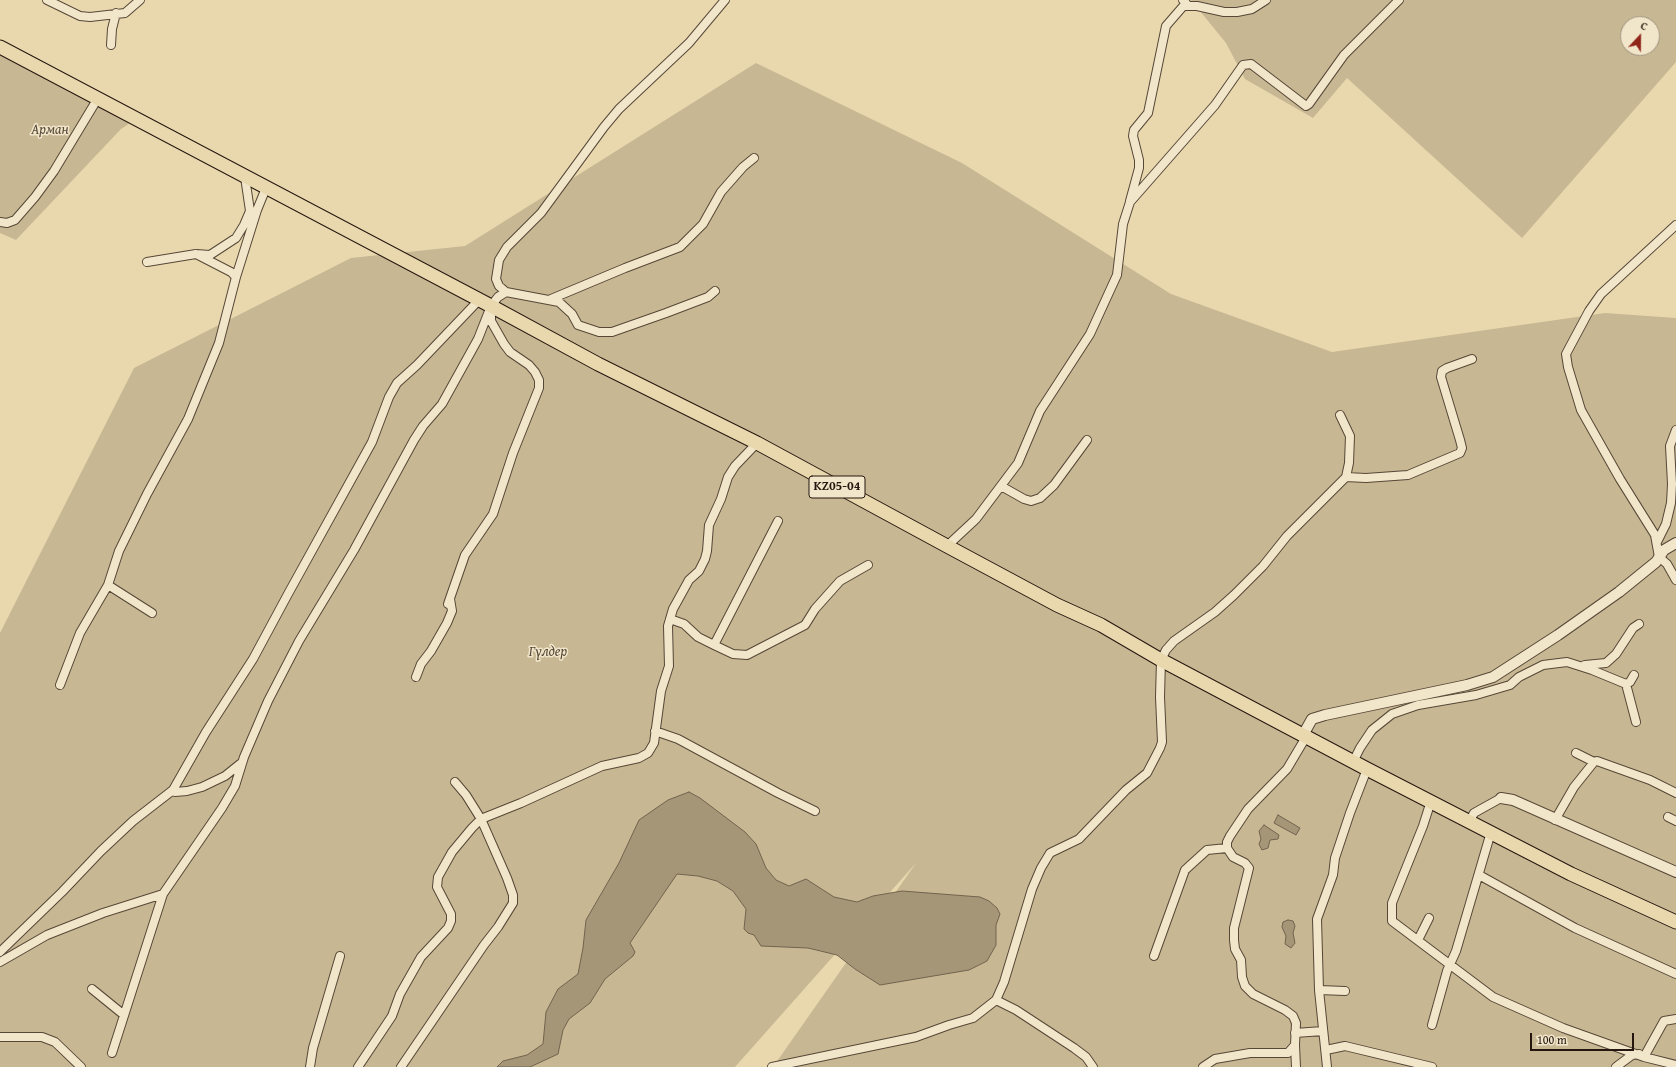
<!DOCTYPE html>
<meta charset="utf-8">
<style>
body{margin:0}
#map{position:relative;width:1676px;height:1067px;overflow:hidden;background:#e9d8ae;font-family:"Gentium Book Plus",serif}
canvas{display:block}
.north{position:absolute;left:1620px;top:16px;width:40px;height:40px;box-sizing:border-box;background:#f1e6ca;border:1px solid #9f937f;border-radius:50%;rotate:22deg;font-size:11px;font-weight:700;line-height:16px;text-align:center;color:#25170f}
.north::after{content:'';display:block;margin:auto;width:14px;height:18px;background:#8f2418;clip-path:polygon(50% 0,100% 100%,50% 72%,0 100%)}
.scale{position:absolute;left:1530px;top:1033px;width:104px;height:18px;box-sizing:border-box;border:2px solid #25170f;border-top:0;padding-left:5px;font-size:12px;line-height:14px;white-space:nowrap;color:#25170f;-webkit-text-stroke:3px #f1e6ca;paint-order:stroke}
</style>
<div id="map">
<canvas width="1676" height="1067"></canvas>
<div class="north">С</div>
<div class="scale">100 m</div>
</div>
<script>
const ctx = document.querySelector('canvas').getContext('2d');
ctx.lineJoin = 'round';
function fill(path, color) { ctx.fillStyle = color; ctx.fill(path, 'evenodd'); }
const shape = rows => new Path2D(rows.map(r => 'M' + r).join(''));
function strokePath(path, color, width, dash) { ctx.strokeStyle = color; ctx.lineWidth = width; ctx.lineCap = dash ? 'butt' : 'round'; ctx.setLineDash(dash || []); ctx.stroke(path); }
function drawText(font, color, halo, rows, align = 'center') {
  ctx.font = font + ' "Gentium Book Plus",serif'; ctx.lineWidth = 3; ctx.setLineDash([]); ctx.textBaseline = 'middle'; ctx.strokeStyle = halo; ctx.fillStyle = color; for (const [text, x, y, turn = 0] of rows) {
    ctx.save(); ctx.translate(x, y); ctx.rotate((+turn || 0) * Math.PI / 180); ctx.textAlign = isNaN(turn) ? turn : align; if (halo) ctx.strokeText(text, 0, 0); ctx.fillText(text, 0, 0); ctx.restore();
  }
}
fill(shape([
 [1191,0,1676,0,1676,62,1522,238,1347,78,1313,118,1245,79,1226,43],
 [1628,24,1652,24,1652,48,1628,48],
 [0,47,136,119,121,129,16,240,0,233],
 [756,63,962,163,1171,294,1332,352,1605,313,1676,318,1676,1067,773,1067,916,863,735,1067,0,1067,0,633,134,368,351,258,465,246]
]), '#c8b793');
const water = shape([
 [689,792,700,798,745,832,756,844,766,868,776,880,789,886,806,879,834,897,857,902,873,896,902,891,980,897,989,901,997,908,1000,914,996,925,996,945,987,961,969,970,880,985,855,969,837,955,808,948,761,946,754,935,748,933,744,929,746,909,733,891,717,881,698,876,677,874,630,943,635,952,633,956,605,979,590,1003,569,1019,563,1030,558,1054,530,1067,497,1067,503,1061,527,1055,543,1044,546,1012,558,989,578,974,583,948,586,920,619,863,639,820,668,800,689,792],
 [1278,815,1300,828,1296,835,1274,823,1278,815],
 [1264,825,1279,835,1278,839,1270,840,1268,848,1262,850,1259,844,1261,839,1259,831,1264,825],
 [1288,920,1293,921,1295,926,1293,933,1295,943,1291,948,1285,944,1286,936,1282,927,1283,922,1288,920]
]);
fill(water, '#a69678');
strokePath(water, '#72634e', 1);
const minor = shape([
 [47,0,80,16,90,17,125,13,140,0],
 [1184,6,1197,6,1224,12,1237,12,1252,9,1266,0],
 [111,45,112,29,116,13],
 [1130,201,1139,168,1139,160,1133,136,1134,130,1148,113,1166,26,1186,3,1183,0],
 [0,222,7,223,15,220,35,197,54,171,98,98],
 [1676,225,1601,294,1589,311,1566,354,1568,367,1581,410,1620,479,1655,535,1659,557,1667,564,1676,580],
 [147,262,196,254,210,255,236,238,244,225,250,211,245,177],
 [236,277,257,210,266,188],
 [715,291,708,297,666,313,612,332,599,332,578,325,572,314,559,302,506,292,499,286,496,279,499,260,507,247,541,213,604,127,619,109,689,43,725,0],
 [551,299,625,268,680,247,703,224,721,192,743,167,754,158],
 [1346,477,1366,478,1408,475,1460,453,1462,448,1460,440,1441,377,1442,371,1447,368,1472,359],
 [1001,486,1024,499,1031,501,1040,498,1054,485,1087,440],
 [1657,542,1666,524,1671,503,1672,484,1670,446,1676,430],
 [947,546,976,519,1018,463,1040,411,1090,334,1117,275,1123,224,1130,202,1215,105,1243,65,1251,64,1306,106,1309,104,1344,55,1399,0],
 [448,604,465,555,493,514,513,453,539,388,539,380,535,372,529,365,510,352,504,344,491,321,491,311],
 [152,613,108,585,119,551,147,494,188,419,219,343,236,277,231,272,196,254],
 [670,619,684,624,698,637,714,645,733,654,747,655,805,625,815,609,840,581,868,565],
 [714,645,778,521],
 [1585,665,1606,663,1616,654,1633,628,1639,624],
 [416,677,421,664,431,651,447,623,452,611,450,599],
 [1626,684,1630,682,1634,675],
 [60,685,80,633,108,585],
 [655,731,678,739,778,793,815,811],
 [1576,753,1594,762],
 [1353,762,1360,748,1372,730,1392,714,1418,705,1476,695,1510,685,1519,677,1543,665,1567,662,1592,670,1626,684,1636,722],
 [173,790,175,792,187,791,202,787,225,776,240,764],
 [1431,801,1423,826,1392,903,1392,921,1493,997,1563,1028,1644,1057,1676,1065],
 [1668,817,1676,821],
 [1555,820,1574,787,1594,762,1597,761,1650,780,1676,793],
 [1469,822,1474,813,1501,798],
 [1227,848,1233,857,1245,863,1249,868,1234,928,1234,940,1235,949,1241,960,1242,977,1245,986,1253,994,1285,1010,1293,1016,1296,1023,1295,1045],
 [1479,875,1575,928,1676,974],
 [1418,940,1429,918],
 [0,952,62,892,101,851,133,821,173,790,206,732,253,659,288,594,372,442,389,397,397,383,417,365,479,300],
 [1154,956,1185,870,1207,850,1227,848,1227,842,1230,836,1248,809,1287,769,1306,737],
 [0,962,47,935,103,913,163,894],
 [92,989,124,1015],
 [1319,990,1345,991],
 [996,1000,1016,1010,1074,1048,1086,1057,1093,1067],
 [1432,1025,1447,971,1456,951,1491,832],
 [1295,1033,1323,1031],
 [0,1037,42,1037,55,1042,81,1067],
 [1326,1050,1345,1046,1432,1067],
 [112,1053,163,894,222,808,235,786,244,757,268,701,299,641,354,550,414,440,423,426,442,404,478,339,491,306,498,297,506,292],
 [1644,1057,1664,1021,1676,1019],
 [310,1067,313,1048,340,956],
 [358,1067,392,1016,400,994,421,957,448,928,451,921,451,914,437,887,438,877,452,852,472,828,481,819,521,803,602,766,639,758,648,753,654,743,661,691,669,666,668,626,673,609,689,580,699,571,705,559,707,551,709,525,721,499,728,477,735,466,757,443],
 [401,1067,484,945,498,927,513,903,513,895,507,878,481,819,466,795,455,782],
 [772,1067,916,1037,949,1025,973,1018,996,1000,1004,982,1032,889,1041,868,1050,853,1079,839,1126,790,1147,773,1160,748,1162,742,1160,697,1161,660,1166,650,1174,641,1215,612,1234,595,1263,566,1287,536,1346,477,1349,463,1350,436,1340,415],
 [1203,1067,1215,1059,1250,1053,1288,1053,1295,1045,1296,1067],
 [1327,1067,1319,990,1317,919,1333,875,1335,858,1350,813,1367,769],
 [1616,1067,1632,1055,1639,1054]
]);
const tertiary = shape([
 [1303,735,1312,719,1325,715,1467,685,1493,677,1558,635,1619,592,1656,562,1664,550,1676,543],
 [1501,798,1513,800,1676,872]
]);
const primary = shape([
 [0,47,491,306,598,364,757,443,947,546,1057,605,1101,625,1161,660,1367,769,1571,874,1676,922]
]);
strokePath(minor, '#564737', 10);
strokePath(tertiary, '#564737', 12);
strokePath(primary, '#25170f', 15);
strokePath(minor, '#f1e6ca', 8);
strokePath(tertiary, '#f1e6ca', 10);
strokePath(primary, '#e9d8ae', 13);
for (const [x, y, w] of [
 [837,487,56]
]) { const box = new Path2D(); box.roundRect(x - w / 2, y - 11, w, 22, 3); ctx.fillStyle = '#f1e6ca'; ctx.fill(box); strokePath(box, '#25170f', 1); }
drawText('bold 13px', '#25170f', null, [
 ["KZ05-04",837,487]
]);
drawText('italic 14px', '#564737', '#f1e6ca', [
 ["Арман",50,130],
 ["Гүлдер",548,652]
]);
</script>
